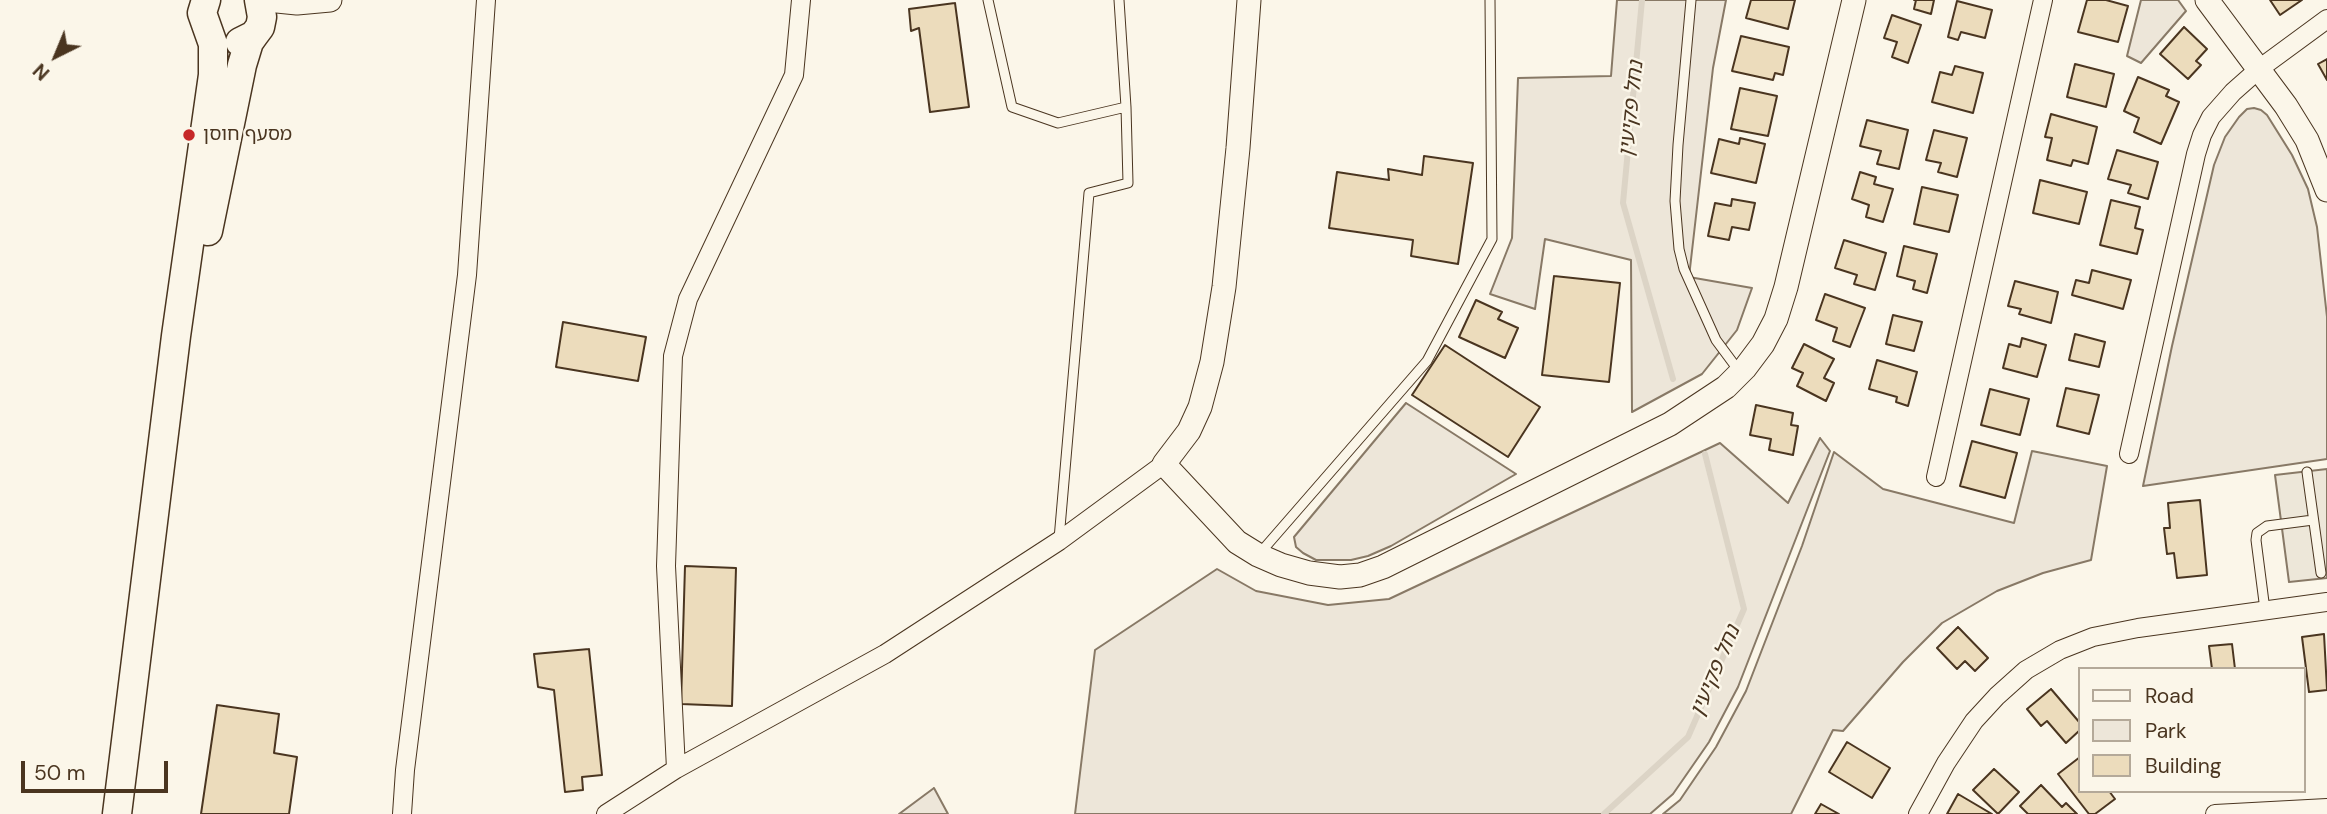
<!DOCTYPE html>
<meta charset="utf-8">
<style>
body{margin:0}
#map{position:relative;width:2327px;height:814px;overflow:hidden;background:#fbf6e9;font-family:"DM Sans",sans-serif}
canvas{display:block}
.legend{position:absolute;left:2078px;top:667px;width:228px;height:126px;box-sizing:border-box;background:#fbf6e9;border:2px solid #b4a999;margin:0;padding:9px 12px;list-style:none;font-size:21px;color:#4a3520}
.legend li{display:flex;align-items:center;gap:14px;height:35px}
.legend b{width:35px;border:2px solid #b4a999}
.north{position:absolute;left:21px;top:21px;width:70px;height:70px;-webkit-text-stroke:5px #fbf6e9;paint-order:stroke;rotate:223deg;font-size:19px;font-weight:700;line-height:28px;text-align:center;color:#4a3520}
.north::after{content:'';display:block;margin:auto;width:24px;height:32px;background:#4a3520;clip-path:polygon(50% 0,100% 100%,50% 72%,0 100%)}
.scale{position:absolute;left:21px;top:761px;width:147px;height:32px;box-sizing:border-box;border:4px solid #4a3520;border-top:0;padding-left:9px;font-size:21px;line-height:24px;white-space:nowrap;color:#4a3520;-webkit-text-stroke:5px #fbf6e9;paint-order:stroke}
</style>
<div id="map">
<canvas width="2327" height="814"></canvas>
<ul class="legend">
<li><b style="height:9px;background:#fbf6e9"></b>Road</li>
<li><b style="height:19px;background:#ede6d9"></b>Park</li>
<li><b style="height:19px;background:#ecdcbc"></b>Building</li>
</ul>
<div class="north">N</div>
<div class="scale">50 m</div>
</div>
<script>
const ctx = document.querySelector('canvas').getContext('2d');
ctx.lineJoin = 'round';
function fill(path, color) { ctx.fillStyle = color; ctx.fill(path, 'evenodd'); }
const shape = rows => new Path2D(rows.map(r => 'M' + r).join(''));
function strokePath(path, color, width, dash) { ctx.strokeStyle = color; ctx.lineWidth = width; ctx.lineCap = dash ? 'butt' : 'round'; ctx.setLineDash(dash || []); ctx.stroke(path); }
function drawText(font, color, halo, rows, align = 'center') {
  ctx.font = font + ' "DM Sans","Noto Sans Hebrew",sans-serif'; ctx.lineWidth = 5; ctx.setLineDash([]); ctx.textBaseline = 'middle'; ctx.strokeStyle = halo; ctx.fillStyle = color; for (const [text, x, y, turn = 0] of rows) {
    ctx.save(); ctx.translate(x, y); ctx.rotate((+turn || 0) * Math.PI / 180); ctx.textAlign = isNaN(turn) ? turn : align; if (halo) ctx.strokeText(text, 0, 0); ctx.fillText(text, 0, 0); ctx.restore();
  }
}
const green = shape([
 [1617,0,1726,0,1713,68,1689,277,1752,288,1737,330,1702,374,1632,412,1631,260,1545,239,1535,309,1490,294,1512,238,1518,78,1611,76,1617,0],
 [2141,0,2178,0,2186,11,2141,63,2127,56,2141,0],
 [2254,108,2261,110,2267,115,2292,155,2308,189,2317,227,2327,317,2327,459,2143,486,2172,346,2214,165,2225,137,2239,117,2247,109,2254,108],
 [1406,403,1516,474,1391,546,1368,556,1351,560,1316,560,1303,553,1296,547,1294,537,1406,403],
 [1820,438,1830,451,1738,687,1709,742,1673,794,1650,814,1075,814,1095,650,1217,569,1256,591,1328,605,1389,599,1720,443,1788,503,1820,438],
 [2032,451,2107,466,2091,560,2043,573,1997,591,1942,623,1903,662,1843,731,1833,730,1791,814,1663,814,1680,800,1716,747,1746,691,1802,546,1834,452,1883,489,2014,523,2032,451],
 [934,788,948,814,899,814,934,788]
]);
fill(green, '#ede6d9');
strokePath(green, '#887966', 2);
const parking = shape([
 [2327,469,2327,578,2289,582,2275,475,2327,469]
]);
fill(parking, '#ede7d9');
strokePath(parking, '#887966', 2);
strokePath(shape([
 [1642,0,1623,203,1673,379],
 [1604,814,1688,737,1744,609,1705,454]
]), '#dcd4c6', 6);
const building = shape([
 [1751,0,1795,0,1788,29,1746,18,1751,0],
 [1914,0,1934,0,1931,14,1914,9,1916,0,1914,0],
 [2087,0,2106,0,2128,6,2118,42,2078,32,2087,0],
 [2270,0,2302,0,2280,15,2270,0],
 [1957,1,1992,10,1985,38,1961,32,1958,40,1948,37,1957,1],
 [955,3,969,107,930,112,919,28,911,31,909,9,955,3],
 [1892,15,1921,25,1908,63,1892,57,1897,42,1884,38,1892,15],
 [2184,27,2207,49,2196,61,2201,65,2188,79,2160,54,2184,27],
 [1741,36,1789,47,1783,75,1775,73,1773,80,1732,71,1741,36],
 [2327,59,2327,80,2318,64,2327,59],
 [2075,64,2114,74,2106,107,2067,97,2075,64],
 [1955,66,1983,73,1973,113,1932,102,1940,72,1952,75,1955,66],
 [2138,77,2169,90,2166,96,2179,102,2161,144,2134,132,2139,118,2124,111,2138,77],
 [1740,88,1777,96,1768,136,1731,129,1740,88],
 [2051,114,2097,127,2088,164,2073,160,2071,166,2047,160,2052,138,2045,137,2051,114],
 [1867,120,1908,130,1899,169,1877,164,1881,151,1860,146,1867,120],
 [1934,130,1967,138,1957,177,1938,172,1941,163,1926,160,1934,130],
 [1740,138,1765,144,1756,183,1711,173,1719,139,1739,144,1740,138],
 [2117,150,2158,162,2148,199,2128,193,2131,185,2108,179,2117,150],
 [1424,156,1473,163,1458,264,1411,256,1413,240,1329,228,1337,172,1389,180,1388,169,1422,175,1424,156],
 [1860,172,1876,177,1874,184,1893,189,1883,222,1866,217,1869,205,1852,199,1860,172],
 [2040,180,2087,192,2079,224,2033,213,2040,180],
 [1922,187,1958,195,1949,232,1914,224,1922,187],
 [1732,199,1755,203,1749,230,1732,227,1729,240,1708,236,1715,203,1731,206,1732,199],
 [2111,200,2140,207,2135,228,2143,230,2137,254,2100,245,2111,200],
 [1844,240,1886,253,1875,290,1854,284,1857,275,1835,268,1844,240],
 [1904,246,1937,254,1927,293,1913,289,1915,281,1897,276,1904,246],
 [2092,270,2131,280,2123,309,2072,295,2076,280,2089,283,2092,270],
 [1554,276,1620,283,1609,382,1542,375,1554,276],
 [2015,281,2058,292,2051,323,2019,314,2021,309,2008,306,2015,281],
 [1825,294,1865,308,1850,347,1833,341,1837,328,1816,320,1825,294],
 [1476,300,1502,312,1498,319,1518,328,1505,358,1459,337,1476,300],
 [1893,315,1922,322,1914,351,1886,344,1893,315],
 [563,322,646,337,638,381,556,367,563,322],
 [2075,334,2105,342,2099,367,2069,360,2075,334],
 [2022,338,2046,345,2037,377,2003,368,2009,344,2020,347,2022,338],
 [1804,344,1834,359,1824,378,1834,383,1826,401,1797,386,1803,373,1792,368,1804,344],
 [1445,345,1540,407,1508,457,1412,395,1445,345],
 [1877,360,1917,372,1908,406,1896,402,1897,397,1869,389,1877,360],
 [2066,388,2099,395,2089,434,2057,426,2066,388],
 [1990,389,2029,399,2020,435,1981,425,1990,389],
 [1756,405,1793,413,1791,425,1798,426,1793,455,1769,450,1771,439,1750,435,1756,405],
 [1972,441,2017,453,2005,498,1960,486,1972,441],
 [2200,500,2207,575,2177,578,2174,553,2167,554,2164,528,2170,528,2168,503,2200,500],
 [685,566,736,568,732,706,681,704,685,566],
 [1958,627,1988,658,1975,671,1965,661,1957,669,1937,648,1958,627],
 [2324,634,2327,690,2309,692,2302,637,2324,634],
 [2232,644,2235,669,2212,669,2209,646,2232,644],
 [589,649,602,775,582,777,583,790,565,792,554,690,538,687,534,654,589,649],
 [2051,689,2080,723,2080,730,2066,743,2047,721,2041,726,2027,709,2051,689],
 [217,705,279,714,274,753,297,757,289,814,201,814,217,705],
 [1847,742,1890,768,1872,798,1829,772,1847,742],
 [2080,757,2080,791,2109,791,2115,799,2095,814,2089,814,2058,774,2080,757],
 [1994,769,2019,792,1998,814,1973,790,1994,769],
 [2041,785,2062,807,2066,803,2077,814,2028,814,2020,806,2041,785],
 [1958,794,1992,814,1947,814,1958,794],
 [1821,804,1839,814,1815,814,1821,804]
]);
fill(building, '#ecdcbc');
strokePath(building, '#4a3520', 2);
const service = shape([
 [988,0,1012,107,1058,123,1126,107,1119,0],
 [1691,0,1678,145,1675,201,1679,249,1684,269,1716,340,1739,371],
 [2307,472,2321,573],
 [1059,539,1089,193,1128,183,1126,107],
 [1260,553,1427,361,1492,239,1490,0],
 [2265,610,2256,540,2257,533,2267,526,2313,520]
]);
const minor = shape([
 [2129,454,2196,154,2202,135,2211,117,2233,92,2259,69,2327,19],
 [1936,477,2043,0],
 [676,769,666,566,673,356,688,299,794,75,801,0],
 [402,814,405,770,467,275,486,0],
 [606,814,676,769,885,654,1059,541,1164,464],
 [1918,814,1946,763,1974,721,1997,696,2026,670,2060,650,2093,637,2138,628,2327,602],
 [2215,814,2327,808]
]);
const tertiary = shape([
 [267,0,297,3,330,0],
 [1249,0,1238,148,1224,287,1212,362,1200,407,1189,431,1164,464,1237,542,1258,555,1281,565,1309,573,1340,577,1360,575,1383,567,1670,424,1726,387,1745,368,1763,344,1776,319,1786,287,1854,0],
 [2207,0,2286,106,2307,140,2327,190]
]);
const primary = shape([
 [240,42,254,35,260,27,262,17,259,0],
 [208,231,242,65,249,42,254,35],
 [117,814,176,336,213,75,213,44,202,13,206,0]
]);
strokePath(service, '#4a3520', 11);
strokePath(minor, '#4a3520', 20);
strokePath(tertiary, '#4a3520', 25);
strokePath(primary, '#4a3520', 31);
strokePath(service, '#fbf6e9', 9);
strokePath(minor, '#fbf6e9', 18);
strokePath(tertiary, '#fbf6e9', 23);
strokePath(primary, '#fbf6e9', 28);
for (const [x, y, r, color] of [
 [189,135,7,"#c62828"]
]) { const dot = new Path2D(); dot.arc(x, y, r, 0, 2 * Math.PI); ctx.fillStyle = color; ctx.fill(dot); strokePath(dot, '#fbf6e9', 2.5); }
drawText('19px', '#4a3520', '#fbf6e9', [
 ["מסעף חוסן",203,135]
], 'left');
drawText('italic 21px', '#4a3520', '#fbf6e9', [
 ["נחל פקיעין",1632,109,-84],
 ["נחל פקיעין",1716,671,-67]
]);
</script>
